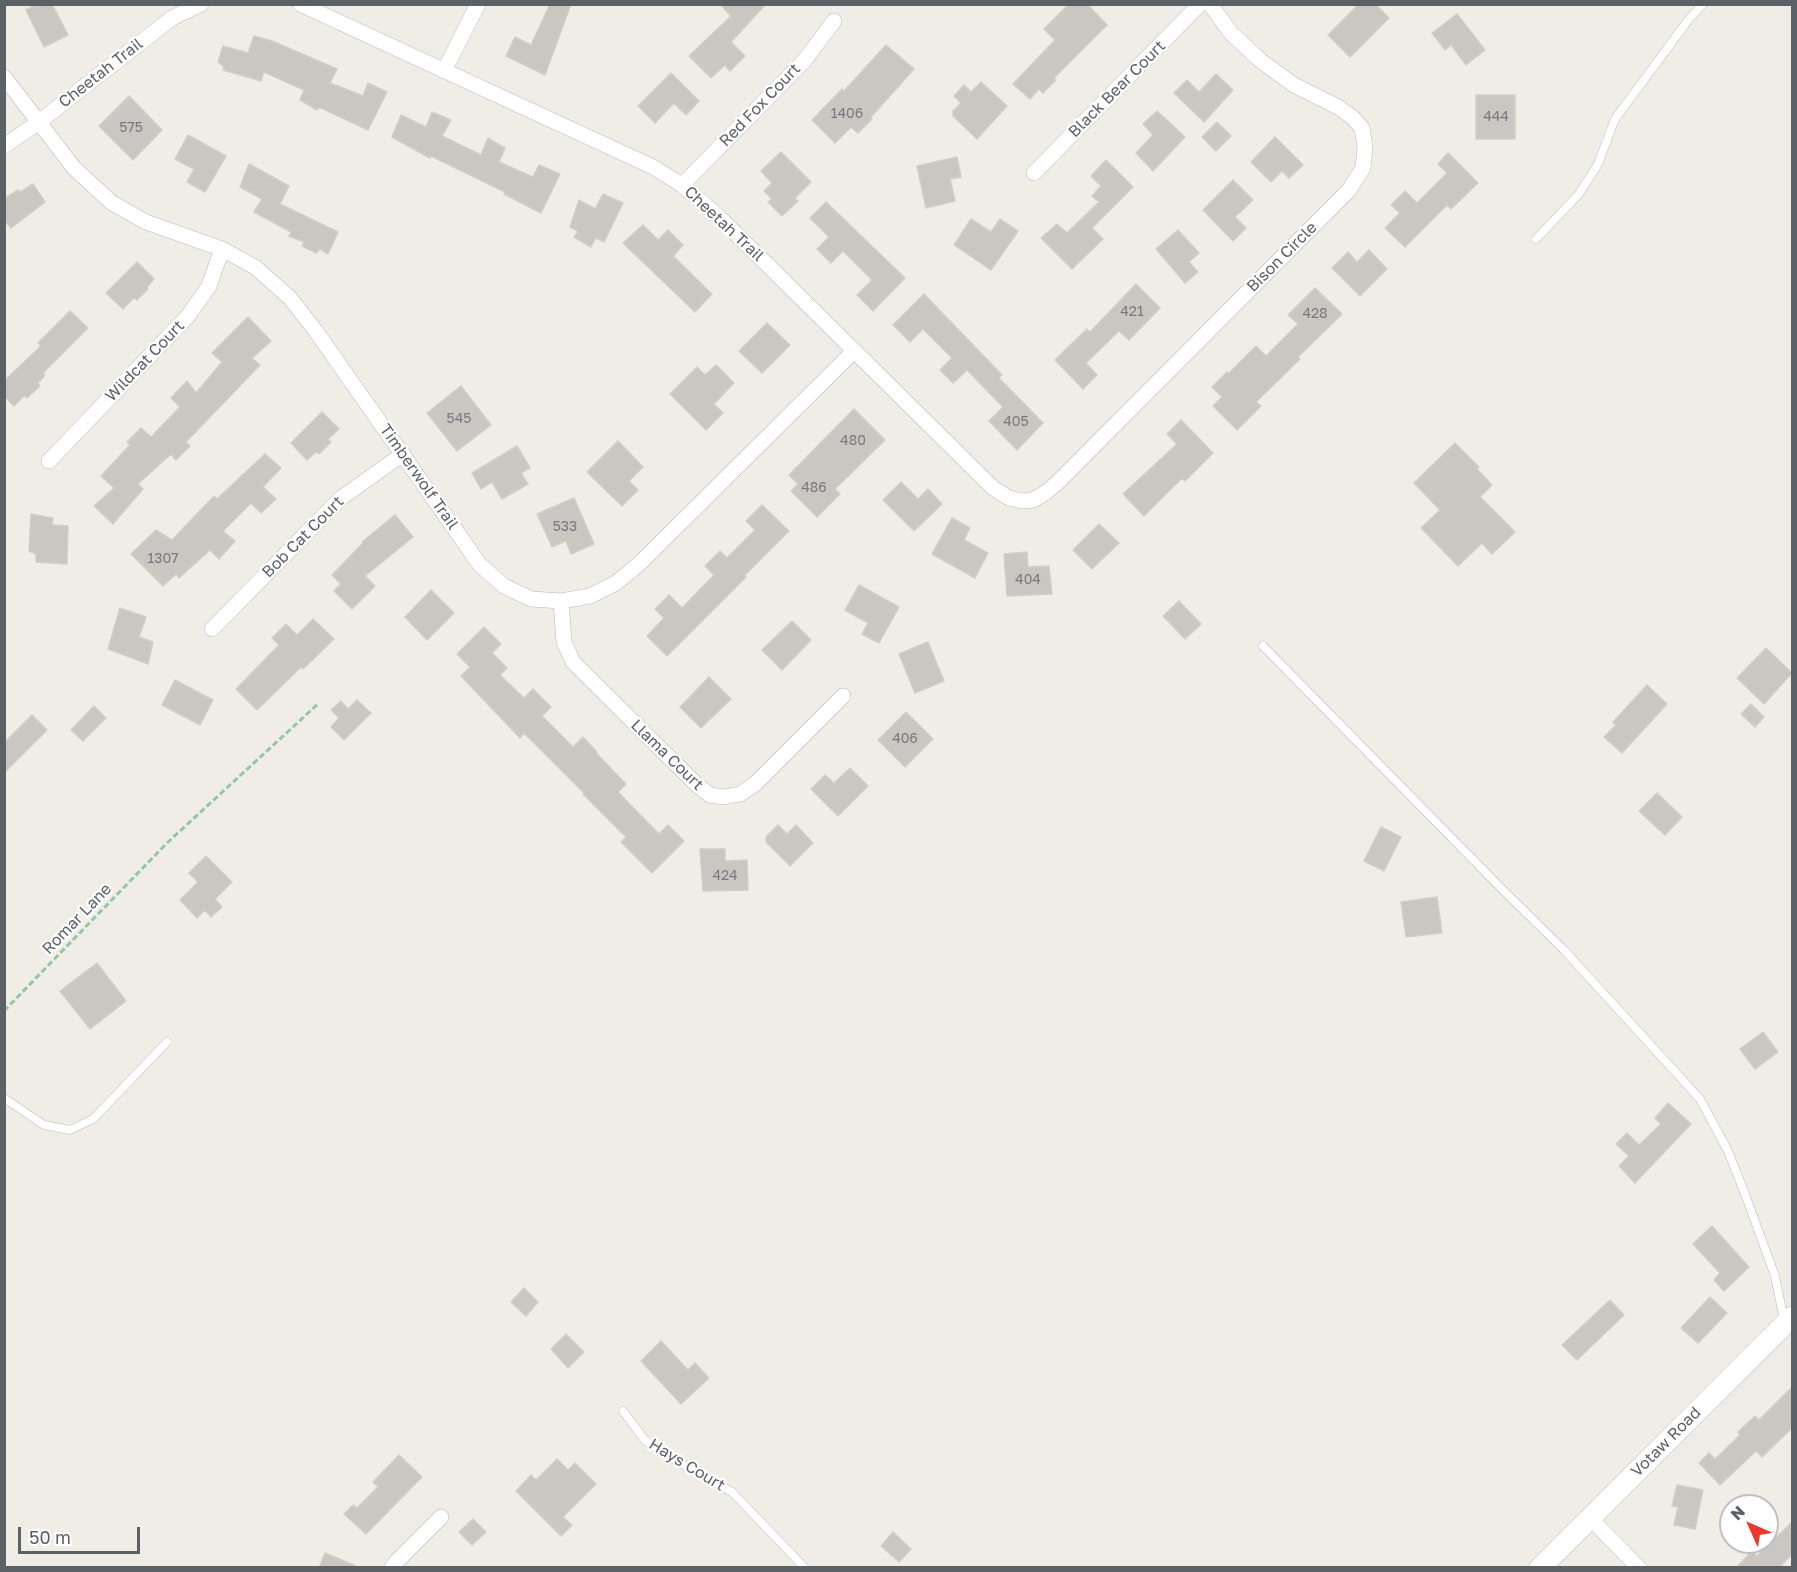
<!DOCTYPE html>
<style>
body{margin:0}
#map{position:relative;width:1797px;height:1572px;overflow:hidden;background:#efede5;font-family:"Golos Text",sans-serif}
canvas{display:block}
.frame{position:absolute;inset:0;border:6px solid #5c6165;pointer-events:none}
.north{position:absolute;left:1719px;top:1494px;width:60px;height:60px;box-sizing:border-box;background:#fff;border:2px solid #bec0c1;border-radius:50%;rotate:315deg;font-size:16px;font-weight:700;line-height:24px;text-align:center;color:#5c6165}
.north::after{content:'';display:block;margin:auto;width:21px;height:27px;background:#ec392e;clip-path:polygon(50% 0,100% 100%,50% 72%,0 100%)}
.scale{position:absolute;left:18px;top:1527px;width:122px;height:27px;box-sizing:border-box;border:3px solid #5c6165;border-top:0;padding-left:8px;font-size:18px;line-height:21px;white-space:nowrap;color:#5c6165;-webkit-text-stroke:4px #fff;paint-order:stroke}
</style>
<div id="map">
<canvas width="1797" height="1572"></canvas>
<div class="frame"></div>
<div class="north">N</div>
<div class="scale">50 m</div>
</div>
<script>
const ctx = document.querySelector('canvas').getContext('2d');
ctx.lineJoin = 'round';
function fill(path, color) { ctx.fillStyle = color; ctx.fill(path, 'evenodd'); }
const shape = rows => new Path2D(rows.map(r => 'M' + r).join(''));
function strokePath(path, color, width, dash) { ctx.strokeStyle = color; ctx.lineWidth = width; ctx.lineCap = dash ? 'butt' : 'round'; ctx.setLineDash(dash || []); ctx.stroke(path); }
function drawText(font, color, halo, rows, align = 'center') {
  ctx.font = font + ' "Golos Text",sans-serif'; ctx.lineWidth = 4.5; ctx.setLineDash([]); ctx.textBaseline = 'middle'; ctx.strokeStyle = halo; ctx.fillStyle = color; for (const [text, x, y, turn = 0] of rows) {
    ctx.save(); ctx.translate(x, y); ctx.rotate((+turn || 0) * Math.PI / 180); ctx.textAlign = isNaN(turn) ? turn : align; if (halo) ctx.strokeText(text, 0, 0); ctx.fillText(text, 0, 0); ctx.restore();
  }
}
const building = shape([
 [38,4,52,4,68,35,44,47,26,10,38,4],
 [550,4,571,4,545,75,506,56,515,37,531,45,550,4],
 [720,4,766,4,731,42,745,56,730,71,725,65,711,78,689,56,731,16,720,4],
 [1069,4,1087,4,1107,25,1054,78,1056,80,1043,93,1039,89,1030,99,1013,84,1055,40,1044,29,1069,4],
 [1359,4,1375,4,1389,18,1350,57,1328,35,1359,4],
 [1457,14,1485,50,1466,65,1451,45,1445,50,1432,33,1457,14],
 [254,36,272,41,337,69,330,83,363,96,368,83,387,92,368,130,319,107,317,110,300,100,304,90,264,72,261,81,223,70,224,67,218,62,223,46,248,53,254,36],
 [886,45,914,69,871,117,872,119,858,133,851,127,835,143,812,120,842,89,844,91,886,45],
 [671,73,699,101,686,115,674,103,655,123,638,106,671,73],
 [1216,74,1233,90,1204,122,1174,93,1187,80,1199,92,1216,74],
 [981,82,1007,106,977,139,953,116,953,111,961,103,954,96,964,85,971,92,981,82],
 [1476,95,1515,95,1515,139,1476,139,1476,95],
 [129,96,162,130,133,160,99,126,129,96],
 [1157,111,1185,137,1153,171,1136,153,1153,135,1143,124,1157,111],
 [432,112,451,120,442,136,481,155,488,138,505,148,499,162,533,177,539,165,560,174,541,213,504,194,505,192,431,156,430,158,392,137,401,115,426,127,432,112],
 [1217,122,1231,136,1216,151,1202,137,1217,122],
 [188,135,226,156,205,192,187,182,194,169,175,159,188,135],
 [1275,137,1303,165,1289,178,1282,171,1271,182,1251,162,1275,137],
 [781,152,811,182,795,198,798,201,782,216,768,202,772,199,764,191,772,183,761,171,781,152],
 [1448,153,1478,183,1451,209,1447,205,1405,247,1385,228,1400,213,1391,205,1405,191,1417,203,1447,173,1438,164,1448,153],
 [957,157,961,177,950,179,955,201,926,208,917,166,957,157],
 [1106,160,1133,187,1092,228,1103,239,1072,269,1041,238,1057,224,1067,233,1099,202,1092,196,1101,186,1091,176,1106,160],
 [249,164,289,186,280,204,338,232,328,254,320,249,316,253,302,246,304,242,289,236,291,232,254,212,262,199,240,187,249,164],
 [1233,180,1253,200,1235,217,1246,228,1233,241,1203,210,1233,180],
 [33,184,45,202,11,228,4,220,4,199,18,190,20,192,33,184],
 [603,194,623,203,604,242,596,238,591,247,574,237,578,231,570,227,579,200,595,209,603,194],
 [826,202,905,278,873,311,857,295,872,280,843,251,831,263,817,249,829,237,810,218,826,202],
 [971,219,991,232,1000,219,1018,231,991,270,954,245,971,219],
 [643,225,658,240,668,230,683,245,673,256,712,294,695,312,623,243,643,225],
 [1178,230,1199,253,1189,262,1198,272,1185,283,1156,249,1178,230],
 [1369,250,1387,269,1360,296,1332,268,1348,252,1357,262,1369,250],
 [137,262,154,279,147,287,148,289,137,300,134,298,123,309,106,293,137,262],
 [1136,284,1160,308,1129,340,1119,331,1086,363,1097,375,1083,389,1055,360,1087,329,1090,332,1136,284],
 [1315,288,1342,314,1298,357,1300,359,1256,402,1261,406,1237,430,1213,406,1222,397,1212,387,1227,372,1228,374,1256,346,1266,356,1298,324,1288,315,1315,288],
 [924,294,1002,375,999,378,1043,423,1017,450,989,421,1003,407,967,370,953,383,940,370,952,358,923,329,910,342,893,325,924,294],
 [70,311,88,328,43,373,45,375,38,383,40,386,27,398,24,396,14,406,4,396,4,381,41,346,38,343,70,311],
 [248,317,271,341,252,358,260,365,186,442,190,446,176,460,171,454,138,484,143,489,113,524,94,506,114,488,101,476,130,445,127,442,141,428,151,437,180,407,171,398,187,381,196,393,222,362,212,353,248,317],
 [767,323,790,345,762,373,739,351,767,323],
 [716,365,734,383,714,404,723,413,706,430,670,394,697,367,705,375,716,365],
 [461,386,491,425,457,451,427,413,461,386],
 [854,409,885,440,835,489,840,494,817,517,791,491,798,484,789,475,854,409],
 [322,412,339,429,328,439,331,442,319,454,316,452,307,460,291,443,322,412],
 [1181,420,1213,453,1185,481,1182,478,1144,516,1123,494,1177,444,1167,434,1181,420],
 [618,441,643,467,629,481,638,490,622,506,587,472,618,441],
 [1455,443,1479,467,1477,469,1492,485,1480,497,1515,532,1492,554,1482,543,1458,566,1421,528,1440,510,1414,483,1455,443],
 [517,446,530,468,521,473,528,484,502,499,492,482,481,489,472,473,517,446],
 [265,454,281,468,263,487,276,499,261,513,251,503,223,531,235,541,219,559,210,550,179,578,176,574,163,586,131,554,156,530,172,540,214,496,217,499,265,454],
 [901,482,918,499,928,489,942,504,914,531,883,500,901,482],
 [574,498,594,544,571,554,566,541,552,547,537,514,574,498],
 [762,505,789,531,744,576,746,577,667,656,647,636,664,618,655,609,669,595,682,608,714,575,705,566,720,551,727,558,755,530,746,521,762,505],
 [31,514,53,518,52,525,68,526,67,564,36,562,36,554,29,551,31,514],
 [395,515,413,537,365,576,375,586,352,609,334,591,341,584,332,575,363,543,362,542,395,515],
 [952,518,970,528,964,540,988,553,975,578,932,554,952,518],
 [1099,524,1119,543,1092,569,1073,550,1099,524],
 [1027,552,1028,567,1049,566,1052,594,1007,596,1004,554,1027,552],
 [859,585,899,607,879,643,862,634,868,623,845,610,859,585],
 [431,590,454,613,427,640,405,617,431,590],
 [1179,601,1201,624,1185,639,1163,616,1179,601],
 [120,608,146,617,139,637,153,642,148,664,108,649,120,608],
 [313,619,334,639,303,669,301,667,257,710,236,689,279,645,272,638,286,624,297,635,313,619],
 [792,621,811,640,782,670,762,650,792,621],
 [484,627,501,644,492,653,507,668,500,675,524,698,533,689,551,707,542,716,573,747,583,737,597,752,596,753,626,784,618,792,659,834,668,825,684,841,652,873,621,842,626,837,583,794,584,793,524,733,520,738,461,676,470,667,457,654,484,627],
 [928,642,944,681,915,693,899,654,928,642],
 [1766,648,1792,673,1764,704,1737,678,1766,648],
 [709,677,731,699,701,728,680,707,709,677],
 [175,680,213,700,200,725,162,705,175,680],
 [1647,685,1667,704,1622,753,1604,737,1616,725,1613,722,1647,685],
 [357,700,371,713,344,740,331,727,339,718,331,710,341,701,348,709,357,700],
 [1751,704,1764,717,1755,727,1741,714,1751,704],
 [94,706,106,718,83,741,71,730,94,706],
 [906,712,933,739,905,767,878,740,906,712],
 [32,715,47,730,4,773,4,743,32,715],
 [850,768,868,786,838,816,811,789,825,775,834,783,850,768],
 [1657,793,1682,817,1665,835,1639,811,1657,793],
 [778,825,787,834,796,825,813,843,790,866,766,842,766,837,778,825],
 [1381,827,1401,837,1384,871,1364,861,1381,827],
 [700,849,725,849,725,861,747,860,748,890,703,891,700,849],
 [206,856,232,882,215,899,222,907,211,917,205,910,197,918,180,900,198,882,189,873,206,856],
 [1437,897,1442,933,1406,937,1401,902,1437,897],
 [97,963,126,1001,90,1029,60,991,97,963],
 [1763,1032,1778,1052,1755,1069,1740,1049,1763,1032],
 [1668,1103,1691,1124,1635,1183,1619,1166,1629,1156,1616,1144,1627,1133,1639,1145,1661,1124,1655,1118,1668,1103],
 [1712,1226,1749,1267,1724,1291,1714,1280,1720,1273,1693,1244,1712,1226],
 [524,1288,538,1302,526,1316,511,1302,524,1288],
 [1710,1297,1727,1313,1698,1343,1681,1328,1710,1297],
 [1610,1300,1624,1315,1577,1360,1562,1345,1610,1300],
 [566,1334,584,1352,568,1368,551,1349,566,1334],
 [661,1341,688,1370,695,1363,709,1378,681,1404,641,1361,661,1341],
 [1792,1387,1792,1428,1762,1457,1756,1451,1720,1485,1699,1463,1709,1453,1715,1459,1740,1435,1738,1432,1755,1416,1759,1420,1792,1387],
 [399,1455,422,1477,366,1534,344,1514,353,1505,357,1508,378,1487,373,1482,399,1455],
 [557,1459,568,1470,575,1463,596,1484,563,1517,572,1525,561,1536,516,1491,531,1475,536,1480,557,1459],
 [1677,1485,1703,1490,1695,1529,1674,1525,1678,1507,1672,1506,1677,1485],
 [473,1519,486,1532,472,1545,459,1532,473,1519],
 [1792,1522,1792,1554,1779,1568,1736,1568,1752,1551,1757,1556,1792,1522],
 [893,1532,911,1549,899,1562,881,1546,893,1532],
 [325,1553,358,1567,358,1568,319,1568,325,1553]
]);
fill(building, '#cac7c2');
strokePath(building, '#d4cec3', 1.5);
const lane = shape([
 [1536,239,1579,194,1598,164,1615,119,1689,19,1703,4],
 [1263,646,1501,888,1564,950,1700,1099,1728,1151,1745,1194,1775,1276,1784,1320],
 [4,1098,44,1125,70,1130,93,1119,167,1042],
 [623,1411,644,1439,661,1452,732,1492,805,1568]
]);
const street = shape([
 [300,4,653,167,682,185,717,215,993,488,1009,498,1022,501,1033,500,1045,493,1056,484,1349,190,1363,168,1365,147,1362,128,1352,117,1338,107,1294,85,1261,61,1231,33,1210,4],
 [444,71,478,4],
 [4,77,74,168,112,203,146,222,222,249,255,267,290,298,315,330,480,565,504,586,531,599,561,601,590,596,616,583,639,564,854,351],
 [4,146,39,122,172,18,201,4],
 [1034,173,1200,4],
 [682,185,804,61,834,21],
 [49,461,188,316,209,286,222,249],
 [561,601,564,642,573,662,698,786,710,795,724,797,740,794,755,784,843,696],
 [212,629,341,498,403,454],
 [1590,1518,1639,1568],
 [392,1568,396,1562,441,1517]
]);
const secondary = shape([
 [1540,1568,1792,1317]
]);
strokePath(lane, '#b7babf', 9);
strokePath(street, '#b7babf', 16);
strokePath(secondary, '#b8bbc1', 22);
strokePath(shape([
 [4,1011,167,843,319,703]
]), '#98c6a5', 3, [6, 3]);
strokePath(lane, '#fff', 8);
strokePath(street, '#fff', 15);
strokePath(secondary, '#fff', 21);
drawText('14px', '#787a7c', null, [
 ["1406",847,114],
 ["444",1496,117],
 ["575",131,128],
 ["421",1132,312],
 ["428",1315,314],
 ["545",459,419],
 ["405",1016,422],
 ["480",853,441],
 ["486",814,488],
 ["533",565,527],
 ["1307",163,559],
 ["404",1028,580],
 ["406",905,739],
 ["424",725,876]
]);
drawText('16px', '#5c6165', '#fff', [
 ["Cheetah Trail",101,73,-38],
 ["Black Bear Court",1117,89,-45],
 ["Red Fox Court",760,105,-46],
 ["Cheetah Trail",724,224,43],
 ["Bison Circle",1282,257,-45],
 ["Wildcat Court",145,361,-46],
 ["Timberwolf Trail",419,477,55],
 ["Bob Cat Court",303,537,-45],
 ["Llama Court",667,755,44],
 ["Romar Lane",77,919,-46],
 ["Votaw Road",1666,1442,-45],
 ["Hays Court",687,1465,31]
]);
</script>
